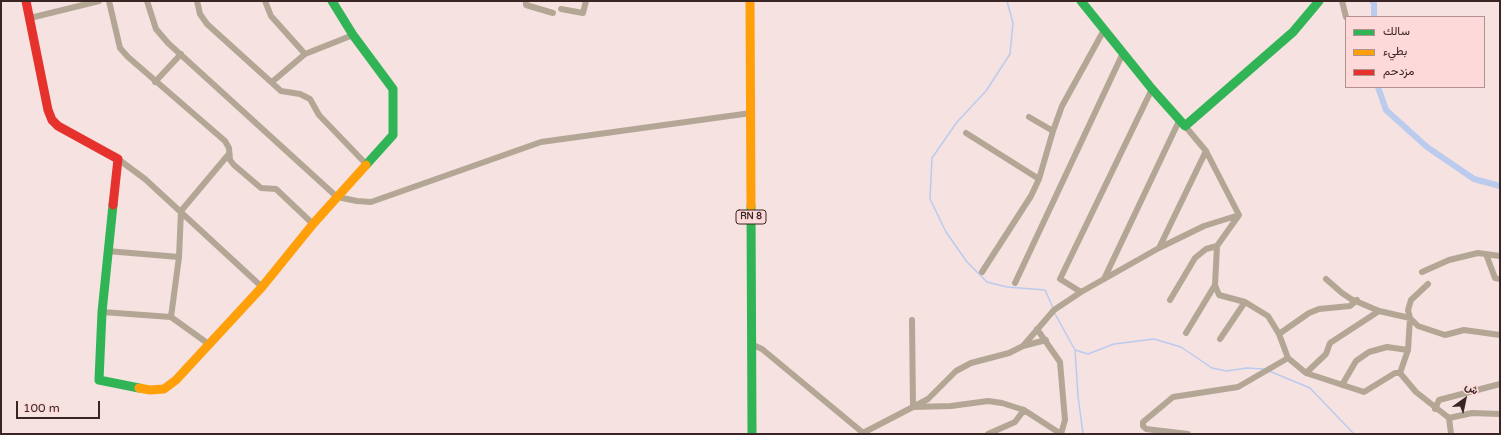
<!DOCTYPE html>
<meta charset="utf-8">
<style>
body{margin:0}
#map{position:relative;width:1501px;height:435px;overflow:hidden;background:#f5e2e1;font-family:"Varela Round",Vazirmatn,sans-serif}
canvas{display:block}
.frame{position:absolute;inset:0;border:2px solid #3a2524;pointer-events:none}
.legend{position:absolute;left:1345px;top:16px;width:140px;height:72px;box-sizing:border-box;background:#fddad9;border:1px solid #af9291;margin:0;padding:5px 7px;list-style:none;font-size:12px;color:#3a2524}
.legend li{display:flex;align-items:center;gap:8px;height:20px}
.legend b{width:20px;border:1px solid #af9291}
.north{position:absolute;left:1445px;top:379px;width:40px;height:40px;-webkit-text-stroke:3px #fddad9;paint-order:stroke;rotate:33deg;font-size:11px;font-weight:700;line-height:16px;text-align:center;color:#3a2524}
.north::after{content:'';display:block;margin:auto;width:14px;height:18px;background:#3a2524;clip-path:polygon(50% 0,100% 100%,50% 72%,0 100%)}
.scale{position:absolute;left:16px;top:401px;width:84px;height:18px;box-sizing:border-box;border:2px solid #3a2524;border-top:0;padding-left:5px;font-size:12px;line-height:14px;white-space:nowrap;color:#3a2524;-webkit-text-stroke:3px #fddad9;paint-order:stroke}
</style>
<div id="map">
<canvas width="1501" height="435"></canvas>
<div class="frame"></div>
<ul class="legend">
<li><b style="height:5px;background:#30b455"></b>سالك</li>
<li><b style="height:5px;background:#ff9f0a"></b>بطيء</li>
<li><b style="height:5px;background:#e5322d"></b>مزدحم</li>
</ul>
<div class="north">ش</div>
<div class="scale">100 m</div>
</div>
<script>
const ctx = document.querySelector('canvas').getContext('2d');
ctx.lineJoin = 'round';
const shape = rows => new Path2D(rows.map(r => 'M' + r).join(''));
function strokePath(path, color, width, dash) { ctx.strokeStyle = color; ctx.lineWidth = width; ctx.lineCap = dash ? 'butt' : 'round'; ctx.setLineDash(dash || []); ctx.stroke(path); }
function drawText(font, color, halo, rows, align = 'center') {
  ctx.font = font + ' "Varela Round",sans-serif'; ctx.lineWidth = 3; ctx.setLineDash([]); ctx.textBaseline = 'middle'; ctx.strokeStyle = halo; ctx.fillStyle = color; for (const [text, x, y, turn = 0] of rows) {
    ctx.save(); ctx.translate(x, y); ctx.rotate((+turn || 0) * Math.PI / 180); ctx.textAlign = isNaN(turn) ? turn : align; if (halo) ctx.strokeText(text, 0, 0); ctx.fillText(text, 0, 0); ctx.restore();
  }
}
strokePath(shape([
 [1007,1,1013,23,1010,54,986,91,957,122,932,158,930,199,946,232,967,262,987,282,1007,287,1045,290,1053,308],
 [1054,312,1075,350,1078,396,1083,434],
 [1075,350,1088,354,1114,344,1154,339,1181,347,1212,368,1226,371,1247,368,1264,369],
 [1269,371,1310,388,1354,434]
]), '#bbcbee', 1.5);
strokePath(shape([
 [1372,1,1374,3,1374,17],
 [1378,87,1386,110,1427,147,1474,179,1500,186]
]), '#bbcbee', 6);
strokePath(shape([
 [109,1,120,48,128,57,225,141,229,148,230,160,234,165,261,188,276,189,313,224],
 [147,1,156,29,168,43,337,197,357,201,371,202,541,142,751,113],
 [197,1,200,14,207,24,281,91,300,94,310,99,319,115,367,165],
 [265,1,271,16,305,54],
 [526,1,526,5,553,13],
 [1342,1,1346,17],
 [561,9,583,13,586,1],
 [30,18,99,1],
 [155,82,181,54],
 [272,82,305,54,353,35],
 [1029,117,1053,131],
 [1185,126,1206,151,1239,215,1217,246,1215,285,1219,295,1245,302,1268,316,1279,334,1288,358,1306,373,1364,392,1395,373,1400,373,1416,392,1449,418,1451,434],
 [966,133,1039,179],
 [118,159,145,179,262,287],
 [1159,248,1206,151],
 [107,251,179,257],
 [1486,254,1495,278,1500,279],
 [982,272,1031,196,1039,179,1053,131,1062,106,1104,30],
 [1422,272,1449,260,1478,253,1500,256],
 [1104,279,1179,121],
 [1326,279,1342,293,1351,299,1379,311,1410,318,1408,350,1400,373],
 [1015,283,1123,53],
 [1428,284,1411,300,1408,310,1410,318,1418,326,1445,335,1464,330,1500,335],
 [1081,292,1060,279,1152,89],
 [1170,300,1195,258,1206,249,1217,246],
 [102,312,171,317,210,345],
 [171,317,179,257,181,211,228,155],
 [912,320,913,407,928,399,956,371,971,363,1009,353,1023,346,1054,310,1081,292,1159,248,1204,226,1239,215],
 [1037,329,1060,362,1065,420,1061,434],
 [1186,333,1215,285],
 [1279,334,1309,313,1319,309,1350,306,1357,300],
 [1220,339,1245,302],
 [751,344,762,349,862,432],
 [1023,346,1046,340],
 [1306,373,1326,354,1330,343,1379,311],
 [1342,385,1356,361,1369,352,1387,347,1408,350],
 [1435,409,1439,400,1500,384],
 [1449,418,1472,413,1500,414],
 [861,434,913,407,951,406,988,401,1002,403,1024,410,1061,434],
 [988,434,1015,422,1024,410],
 [1188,434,1146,429,1143,426,1143,422,1173,397,1238,387,1288,358]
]), '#b4a694', 6);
strokePath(shape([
 [332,1,353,35,393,89,393,135,366,165],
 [1081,1,1152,89,1185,126,1293,32,1319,1],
 [113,205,102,312,99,380,139,388],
 [751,206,752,434]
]), '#30b455', 9);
strokePath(shape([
 [750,1,751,206],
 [139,388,150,390,164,389,176,380,262,287,313,224,366,165]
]), '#ff9f0a', 9);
strokePath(shape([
 [26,1,48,110,52,120,58,126,118,159,113,205]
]), '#e5322d', 9);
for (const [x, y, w] of [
 [751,217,30]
]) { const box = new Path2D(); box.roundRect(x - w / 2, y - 7, w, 14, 3); ctx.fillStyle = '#fddad9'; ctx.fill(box); strokePath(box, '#3a2524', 1); }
drawText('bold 9px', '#3a2524', null, [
 ["RN 8",751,217]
]);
</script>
